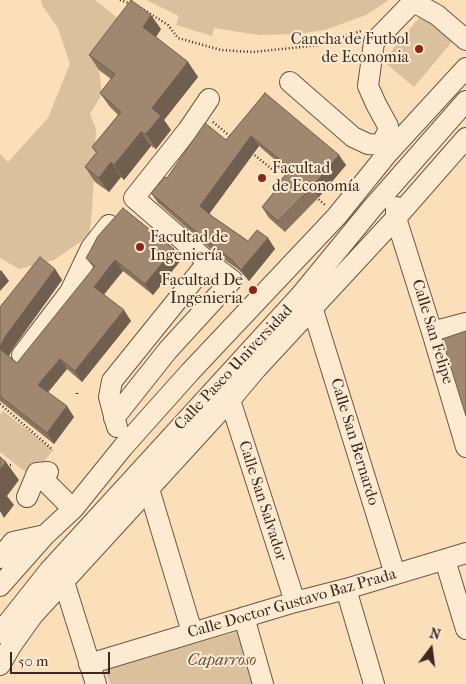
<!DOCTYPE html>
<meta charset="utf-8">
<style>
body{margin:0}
#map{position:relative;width:466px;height:684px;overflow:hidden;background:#fbdfb8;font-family:"IM FELL French Canon",serif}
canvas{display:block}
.north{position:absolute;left:406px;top:624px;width:50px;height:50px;-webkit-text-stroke:4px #fcead1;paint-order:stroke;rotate:15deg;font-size:14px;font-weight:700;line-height:20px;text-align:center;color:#3d2821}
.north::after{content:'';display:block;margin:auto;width:18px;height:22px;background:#3d2821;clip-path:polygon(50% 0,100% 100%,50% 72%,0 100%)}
.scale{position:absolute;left:10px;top:652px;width:100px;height:22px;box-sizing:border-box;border:2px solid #3d2821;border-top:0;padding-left:6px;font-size:15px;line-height:18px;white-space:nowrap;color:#3d2821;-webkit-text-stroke:4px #fcead1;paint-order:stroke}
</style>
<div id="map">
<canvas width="466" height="684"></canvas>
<div class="north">N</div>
<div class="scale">50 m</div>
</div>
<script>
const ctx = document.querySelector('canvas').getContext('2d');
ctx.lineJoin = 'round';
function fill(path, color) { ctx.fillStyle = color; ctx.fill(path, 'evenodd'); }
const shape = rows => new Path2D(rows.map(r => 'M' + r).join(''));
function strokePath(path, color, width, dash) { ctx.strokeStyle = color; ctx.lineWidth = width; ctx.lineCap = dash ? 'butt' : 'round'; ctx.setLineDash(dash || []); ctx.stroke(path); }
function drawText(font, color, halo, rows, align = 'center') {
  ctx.font = font + ' "IM FELL French Canon",serif'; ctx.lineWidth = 4; ctx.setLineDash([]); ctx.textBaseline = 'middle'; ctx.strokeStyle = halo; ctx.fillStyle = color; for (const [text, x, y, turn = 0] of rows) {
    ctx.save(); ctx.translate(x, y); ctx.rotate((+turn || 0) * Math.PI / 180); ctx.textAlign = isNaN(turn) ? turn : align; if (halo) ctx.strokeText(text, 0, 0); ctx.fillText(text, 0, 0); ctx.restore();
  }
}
fill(shape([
 [41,0,95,0,124,23,101,50,99,70,102,94,90,114,96,129,92,212,89,236,54,260,19,269,0,258,0,154,8,162,48,118,70,64,58,28,42,5],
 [146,0,389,0,366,15,325,30,298,34,259,35,214,28,212,36,176,25,179,16],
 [424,12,455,38,414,87,383,61],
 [3,411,53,450,32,477,0,452,0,415],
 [239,631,254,684,110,684,105,670]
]), '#dbc09e');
const minor = shape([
 [290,82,353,137,368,144,381,145,388,131,388,126,376,104,368,86,374,42,409,6,414,4,419,5,437,15,466,40],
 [396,207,396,218,432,332,466,447],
 [313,310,395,574],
 [432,332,466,323],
 [22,355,70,292,91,248,109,225],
 [230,400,295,602],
 [114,418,168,350,232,280,208,262,134,198,188,130,209,99],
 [117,427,109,397,112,381,208,262],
 [37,473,73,509],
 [149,489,192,632],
 [27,497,37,473,48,472],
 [0,558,13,542,45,535],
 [445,560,466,629],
 [64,582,96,684],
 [0,586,45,535,73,509,123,447,190,372,337,216,387,154,466,68],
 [346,589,374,684],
 [244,617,263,684],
 [0,633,49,571,300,296,373,207,466,101],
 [89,664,295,602,346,589,466,553],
 [0,665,11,646,33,615,230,400,256,369,396,218,466,138]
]);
strokePath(minor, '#6c5647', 22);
strokePath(shape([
 [120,0,131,4],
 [138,6,168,25,178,38,221,50,253,52,320,45,361,31],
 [213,122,232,138],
 [252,153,278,174,283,166,290,173],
 [316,197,325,205],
 [77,394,77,393],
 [0,404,53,450],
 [10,465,11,465]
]), '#3d2821', 2.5, [1, 2.5]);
strokePath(minor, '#fcead1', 20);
fill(shape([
 [161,29,156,37,188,62,198,77,164,120,171,130,156,149,151,146,124,180,121,177,109,192,95,182,85,167,96,153,92,147,118,115,110,107,100,93,111,79,99,70,89,55],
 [265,93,346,165,319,197,285,232,269,218,262,207,289,172,259,146,209,214,248,241,268,238,275,249,249,281,239,270,215,253,158,203,151,193,167,178,226,140],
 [86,258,181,260,153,295,123,271,104,295,131,321,82,382,67,369,48,392,74,417,54,444,0,401,0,307,55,269,62,280,13,348,9,356,17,363,94,268]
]), '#8a7460');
fill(shape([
 [151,15,161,29,153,41,143,27],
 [188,62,198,77,164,120,171,130,156,149,146,134,152,108],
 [141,132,151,146,124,180,114,165],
 [251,136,259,146,207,217,200,206],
 [339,155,346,165,319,197,312,187],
 [111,162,121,177,109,192,99,178],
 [268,238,275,249,249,281,241,270],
 [174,249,181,260,153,295,145,284],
 [115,260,123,271,101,297,94,287],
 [55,269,62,280,13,348,7,359,0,349,0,347,5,337],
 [1,270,9,281,0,291,0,271],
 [124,310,131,321,82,382,75,371],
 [60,359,67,369,45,396,38,385],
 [67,406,74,417,54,444,47,433],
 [6,462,19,480,7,496,14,505,4,518,0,511,0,469]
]), '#705e4e');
const building = shape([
 [131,0,151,15,143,27,188,62,152,108,161,116,146,134,141,132,114,165,111,162,99,178,85,167,97,152,92,147,121,112,100,93,115,74,89,55,131,0],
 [265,93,339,155,312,187,278,221,262,207,276,190,274,187,291,169,251,136,200,206,213,217,248,241,257,230,268,238,241,270,232,260,208,242,151,193,165,177,167,178,205,123,226,140,265,93],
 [123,208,174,249,145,284,115,260,94,287,124,310,75,371,60,359,38,385,67,406,47,433,0,396,0,349,17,363,95,266,86,258,89,253,98,236,123,208],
 [40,257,55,269,5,337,0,347,0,307,40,257],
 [466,331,466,416,442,339,466,331],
 [0,457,6,462,0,469,0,457]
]);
fill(building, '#a08770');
strokePath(building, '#705e4e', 1);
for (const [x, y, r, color] of [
 [419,49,5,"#8f2418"],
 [262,178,5,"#8f2418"],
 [140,247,5,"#8f2418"],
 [253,290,5,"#8f2418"]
]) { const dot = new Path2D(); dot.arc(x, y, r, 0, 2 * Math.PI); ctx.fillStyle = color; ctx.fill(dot); strokePath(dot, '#fcead1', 2); }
drawText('16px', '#3d2821', '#fcead1', [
 ["Cancha de Futbol",409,40],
 ["de Economia",409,58],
 ["Facultad",272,169,"left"],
 ["de Economía",272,187,"left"],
 ["Facultad de",150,238,"left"],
 ["Ingeniería",150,256,"left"],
 ["Facultad De",243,281],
 ["Ingenieria",243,299]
], 'right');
drawText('16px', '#3d2821', '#fcead1', [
 ["Calle San Felipe",432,332,73],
 ["Calle Paseo Universidad",234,368,-47],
 ["Calle San Bernardo",354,442,73],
 ["Calle San Salvador",262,501,72],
 ["Calle Doctor Gustavo Baz Prada",292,604,-16]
]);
drawText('italic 16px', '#644e40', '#fcead1', [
 ["Caparroso",222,661]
]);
</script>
